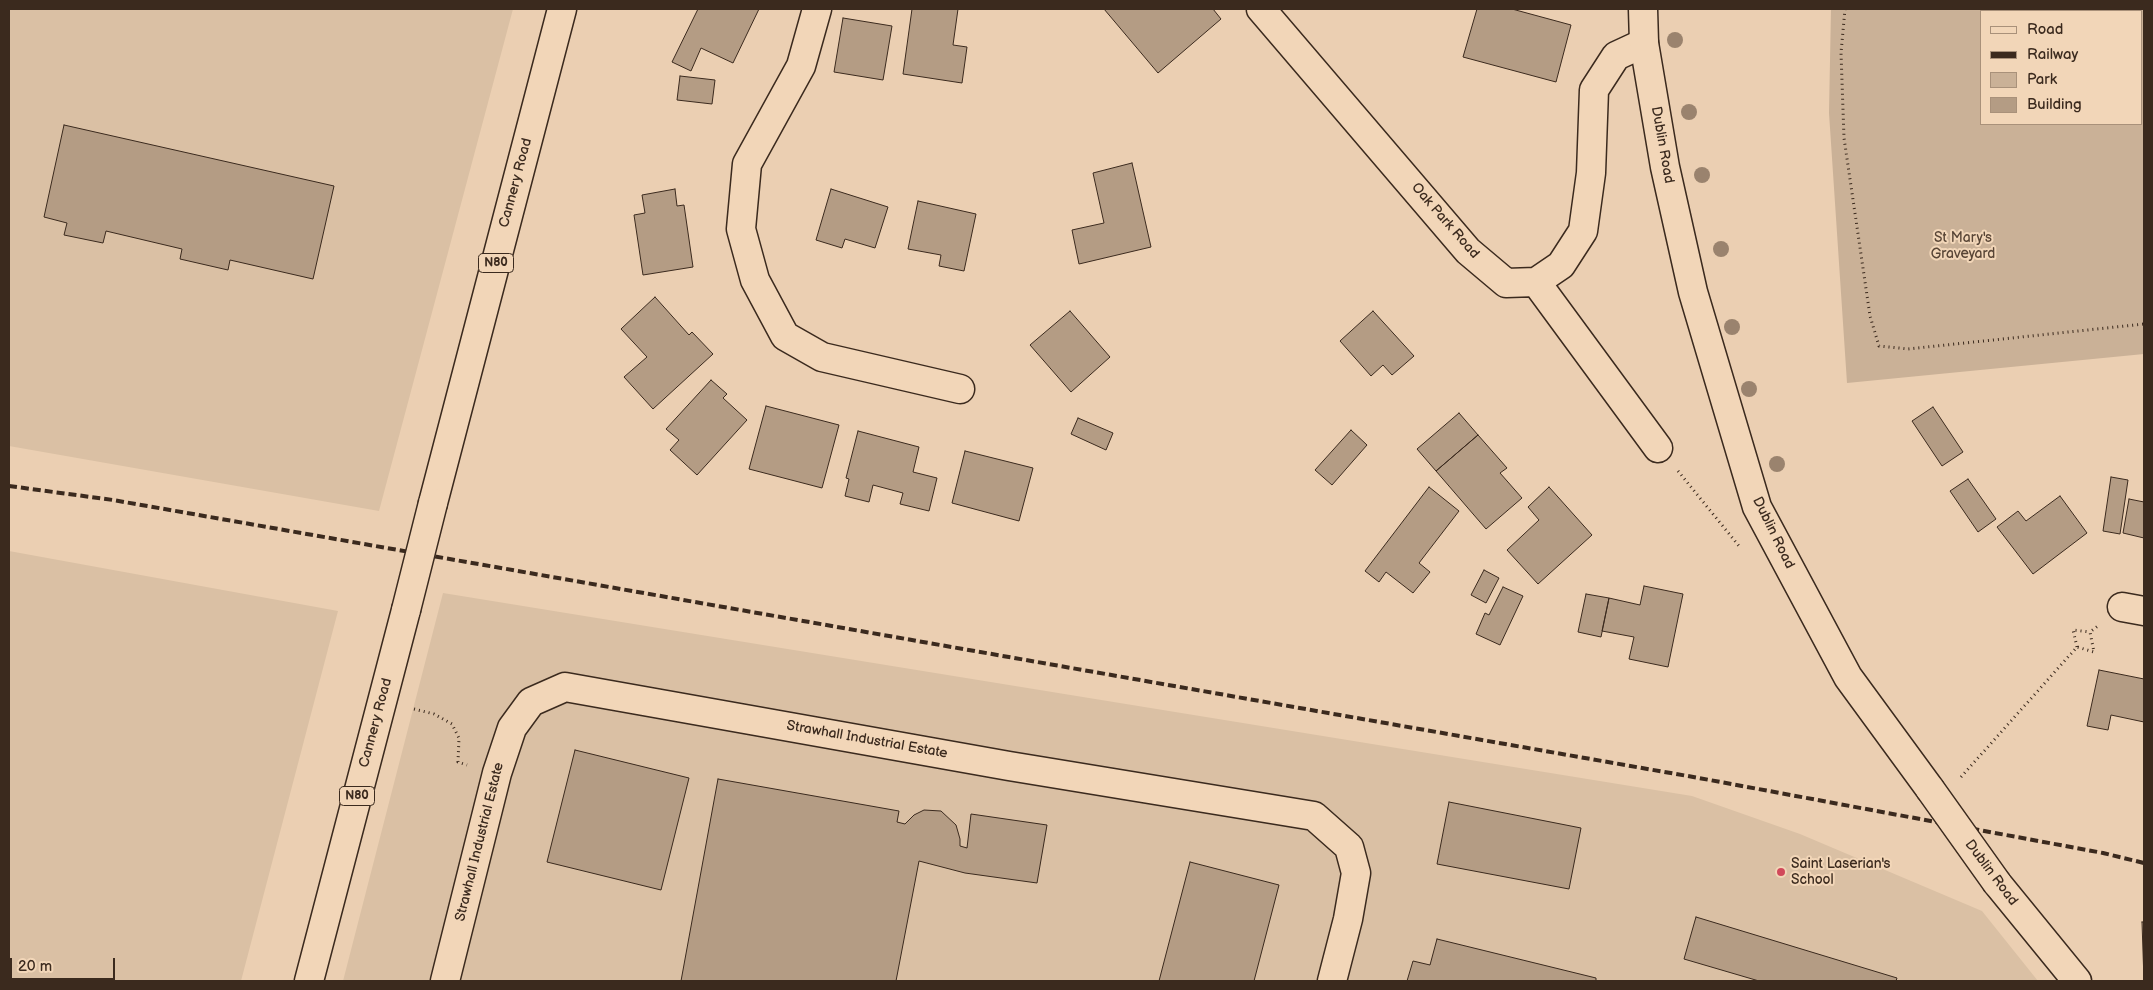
<!DOCTYPE html>
<style>
body{margin:0}
#map{position:relative;width:2153px;height:990px;overflow:hidden;background:#ebcfb2;font-family:"Balsamiq Sans",sans-serif}
canvas{display:block}
.frame{position:absolute;inset:0;border:10px solid #3b2a1e;pointer-events:none}
.legend{position:absolute;left:1980px;top:10px;width:162px;height:115px;box-sizing:border-box;background:#f2d6b8;border:1px solid #a9917a;margin:0;padding:6px 9px;list-style:none;font-size:15px;color:#3b2a1e}
.legend li{display:flex;align-items:center;gap:10px;height:25px}
.legend b{width:25px;border:1px solid #a9917a}
.scale{position:absolute;left:10px;top:958px;width:105px;height:22px;box-sizing:border-box;border:2px solid #3b2a1e;border-top:0;padding-left:6px;font-size:15px;line-height:18px;white-space:nowrap;color:#3b2a1e;-webkit-text-stroke:4px #f2d6b8;paint-order:stroke}
</style>
<div id="map">
<canvas width="2153" height="990"></canvas>
<div class="frame"></div>
<ul class="legend">
<li><b style="height:6px;background:#f2d6b8"></b>Road</li>
<li><b style="height:6px;background:#3b2a1e"></b>Railway</li>
<li><b style="height:14px;background:#cab197"></b>Park</li>
<li><b style="height:14px;background:#b49c84"></b>Building</li>
</ul>
<div class="scale">20 m</div>
</div>
<script>
const ctx = document.querySelector('canvas').getContext('2d');
ctx.lineJoin = 'round';
function fill(path, color) { ctx.fillStyle = color; ctx.fill(path, 'evenodd'); }
const shape = rows => new Path2D(rows.map(r => 'M' + r).join(''));
function strokePath(path, color, width, dash) { ctx.strokeStyle = color; ctx.lineWidth = width; ctx.lineCap = dash ? 'butt' : 'round'; ctx.setLineDash(dash || []); ctx.stroke(path); }
function drawText(font, color, halo, rows, align = 'center') {
  ctx.font = font + ' "Balsamiq Sans",sans-serif'; ctx.lineWidth = 4; ctx.setLineDash([]); ctx.textBaseline = 'middle'; ctx.strokeStyle = halo; ctx.fillStyle = color; for (const [text, x, y, turn = 0] of rows) {
    ctx.save(); ctx.translate(x, y); ctx.rotate((+turn || 0) * Math.PI / 180); ctx.textAlign = isNaN(turn) ? turn : align; if (halo) ctx.strokeText(text, 0, 0); ctx.fillText(text, 0, 0); ctx.restore();
  }
}
fill(shape([
 [9,9,513,9,379,511,9,446],
 [9,551,338,611,241,981,9,981],
 [443,593,1692,796,1800,834,1982,911,2038,981,343,981]
]), '#dac0a4');
fill(shape([
 [1831,9,2144,9,2144,354,1847,383,1829,113],
 [1982,11,2142,11,2142,124,1982,124]
]), '#cab197');
const building = shape([
 [698,9,759,9,733,63,701,48,691,71,672,62,698,9],
 [912,9,958,9,953,45,967,47,962,83,903,74,912,9],
 [1104,9,1213,9,1221,19,1158,73,1104,9],
 [1477,9,1512,9,1571,25,1556,82,1463,57,1477,9],
 [843,18,892,26,883,80,834,72,843,18],
 [680,76,715,80,712,104,677,100,680,76],
 [64,125,334,186,313,279,230,260,228,270,180,259,182,249,106,231,103,243,64,235,67,223,44,217,64,125],
 [1132,163,1151,247,1079,264,1072,230,1104,223,1093,173,1132,163],
 [675,189,677,206,684,205,693,267,643,275,634,215,645,213,642,195,675,189],
 [831,189,888,207,875,248,845,239,842,248,816,240,831,189],
 [918,201,976,214,964,271,939,266,941,255,908,249,918,201],
 [655,297,689,335,692,332,713,354,653,409,624,377,647,357,621,329,655,297],
 [1070,311,1110,357,1071,392,1030,345,1070,311],
 [1373,311,1414,356,1392,375,1383,365,1371,376,1340,341,1373,311],
 [711,380,727,394,723,398,747,420,697,475,670,450,679,440,666,429,711,380],
 [766,406,839,425,822,488,749,469,766,406],
 [1933,407,1963,452,1942,466,1912,421,1933,407],
 [1459,413,1478,435,1436,471,1417,449,1459,413],
 [1078,418,1113,433,1106,450,1071,434,1078,418],
 [1351,430,1367,445,1332,485,1315,470,1351,430],
 [858,431,919,447,913,472,937,478,929,511,900,504,903,493,873,485,869,502,845,496,849,479,846,478,858,431],
 [1478,435,1507,468,1500,473,1522,498,1486,529,1436,471,1478,435],
 [965,451,1033,468,1019,521,952,503,965,451],
 [2111,477,2128,480,2120,534,2103,531,2111,477],
 [1968,479,1996,519,1978,532,1950,491,1968,479],
 [1429,487,1459,511,1419,563,1430,572,1413,593,1386,572,1379,582,1365,571,1429,487],
 [1549,487,1592,535,1538,584,1507,550,1539,520,1528,507,1549,487],
 [2060,496,2087,533,2033,574,1997,527,2018,511,2026,521,2060,496],
 [2129,499,2144,502,2144,538,2123,533,2129,499],
 [1484,570,1499,578,1486,603,1471,595,1484,570],
 [1644,586,1683,594,1668,667,1629,659,1634,637,1602,631,1609,598,1640,605,1644,586],
 [1503,587,1523,596,1500,645,1476,634,1485,613,1489,615,1503,587],
 [1586,594,1609,598,1601,637,1578,632,1586,594],
 [2099,670,2144,679,2144,722,2111,715,2108,730,2087,726,2099,670],
 [575,750,689,778,661,890,547,862,575,750],
 [718,779,899,811,897,822,905,824,914,815,924,810,941,811,956,825,960,839,960,846,967,848,971,814,1047,825,1037,883,965,873,919,861,896,981,681,981,718,779],
 [1449,802,1581,828,1569,889,1437,864,1449,802],
 [1190,862,1279,885,1254,981,1159,981,1190,862],
 [1696,917,1897,978,1896,981,1759,981,1684,959,1696,917],
 [2142,922,2144,922,2144,981,2142,922],
 [1437,939,1596,978,1596,981,1407,981,1413,961,1430,965,1437,939]
]);
fill(building, '#b49c84');
strokePath(building, '#3b2a1e', 1);
const minor = shape([
 [817,9,801,66,747,164,741,229,755,280,785,336,822,357,960,389],
 [1261,9,1468,251,1506,283,1536,282,1561,265,1583,231,1591,173,1594,90,1616,56,1644,43],
 [1536,282,1658,448],
 [2122,607,2144,611],
 [445,981,497,773,512,728,531,702,565,687,1009,766,1314,816,1349,847,1356,873,1348,919,1332,981]
]);
const major = shape([
 [1643,9,1644,43,1665,167,1693,292,1757,507,1848,677,1930,789],
 [433,503,562,9],
 [1997,883,2077,981],
 [309,981,406,610]
]);
strokePath(minor, '#3b2a1e', 31);
strokePath(major, '#3b2a1e', 31);
strokePath(shape([
 [1845,9,1841,53,1844,138,1870,316,1879,346,1908,349,2144,324],
 [1678,471,1739,546],
 [2077,647,2073,630,2090,632],
 [414,709,434,714,452,724,459,738,458,762,467,765],
 [1961,777,2077,647,2094,652,2090,632,2098,626]
]), '#3b2a1e', 3, [1, 4]);
strokePath(minor, '#f2d6b8', 28);
strokePath(major, '#f2d6b8', 28);
strokePath(shape([
 [9,486,113,500,1699,778,2103,853,2144,863]
]), '#3b2a1e', 4, [8, 4]);
const majorBridge = shape([
 [406,610,433,503],
 [1930,789,1997,883]
]);
strokePath(majorBridge, '#3b2a1e', 31, []);
strokePath(majorBridge, '#f2d6b8', 28);
ctx.fillStyle = '#9a836e';
for (const [x, y] of [
 [1675,40],
 [1689,112],
 [1702,175],
 [1721,249],
 [1732,327],
 [1749,389],
 [1777,464]
]) { ctx.beginPath(); ctx.arc(x, y, 8, 0, 2 * Math.PI); ctx.fill(); }
for (const [x, y, r, color] of [
 [1781,872,5,"#d1495b"]
]) { const dot = new Path2D(); dot.arc(x, y, r, 0, 2 * Math.PI); ctx.fillStyle = color; ctx.fill(dot); strokePath(dot, '#f2d6b8', 2); }
for (const [x, y, w] of [
 [496,263,35],
 [357,796,35]
]) { const box = new Path2D(); box.roundRect(x - w / 2, y - 9.5, w, 19, 4); ctx.fillStyle = '#f2d6b8'; ctx.fill(box); strokePath(box, '#3b2a1e', 1); }
drawText('bold 12px', '#3b2a1e', null, [
 ["N80",496,263],
 ["N80",357,796]
]);
drawText('14px', '#3b2a1e', '#f2d6b8', [
 ["Dublin Road",1662,145,80],
 ["Cannery Road",516,183,-75],
 ["Oak Park Road",1445,221,49],
 ["Dublin Road",1773,533,64],
 ["Cannery Road",376,723,-75],
 ["Strawhall Industrial Estate",867,740,10],
 ["Strawhall Industrial Estate",480,842,-76],
 ["Dublin Road",1991,873,53]
]);
drawText('14px', '#584536', '#f2d6b8', [
 ["St Mary's",1963,238],
 ["Graveyard",1963,254]
]);
drawText('14px', '#3b2a1e', '#f2d6b8', [
 ["Saint Laserian's",1791,864],
 ["School",1791,880]
], 'left');
</script>
